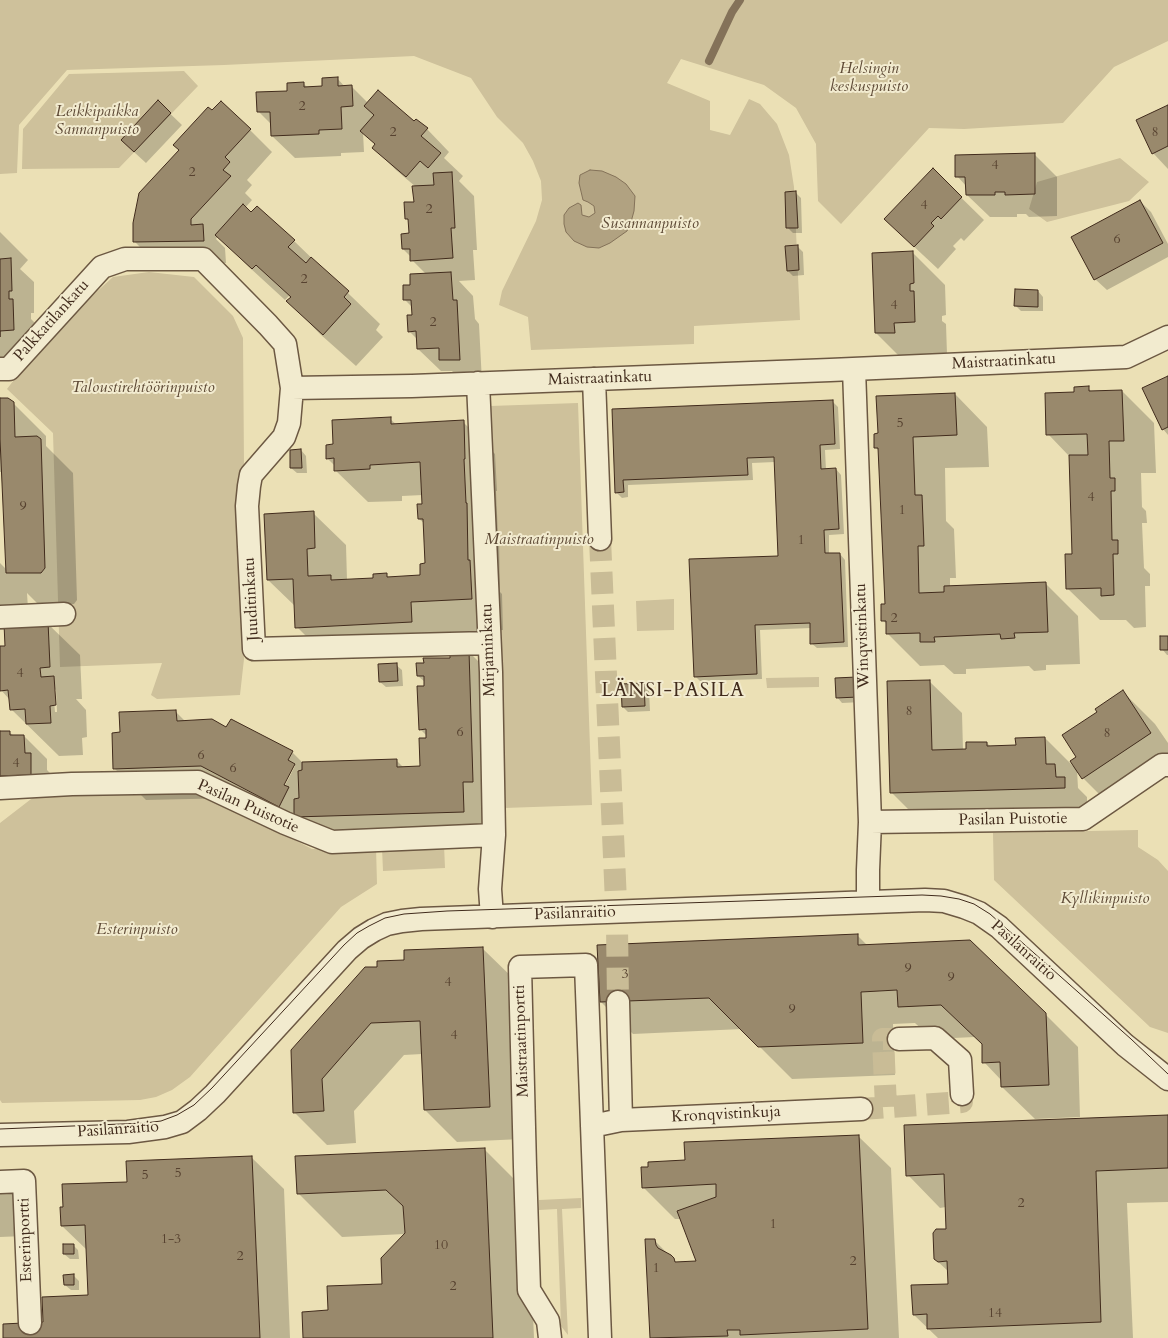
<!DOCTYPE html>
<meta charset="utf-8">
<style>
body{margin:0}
canvas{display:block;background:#ebe0b5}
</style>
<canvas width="1168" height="1338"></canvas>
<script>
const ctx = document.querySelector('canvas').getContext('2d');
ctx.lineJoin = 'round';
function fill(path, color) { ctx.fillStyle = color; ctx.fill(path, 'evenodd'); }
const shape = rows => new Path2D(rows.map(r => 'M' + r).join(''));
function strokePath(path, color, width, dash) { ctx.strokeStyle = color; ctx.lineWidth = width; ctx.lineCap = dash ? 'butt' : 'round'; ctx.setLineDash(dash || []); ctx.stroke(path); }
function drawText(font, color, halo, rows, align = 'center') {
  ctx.font = font + ' Cardo,serif'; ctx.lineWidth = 4; ctx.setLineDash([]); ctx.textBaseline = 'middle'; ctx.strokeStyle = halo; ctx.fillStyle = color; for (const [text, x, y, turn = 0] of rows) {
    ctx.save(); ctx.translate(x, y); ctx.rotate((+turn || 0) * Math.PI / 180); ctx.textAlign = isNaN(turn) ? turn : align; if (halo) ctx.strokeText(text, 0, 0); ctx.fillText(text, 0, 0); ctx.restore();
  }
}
fill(shape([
 [0,0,1168,0,1168,41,1114,67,1063,123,964,129,929,128,841,224,818,201,816,144,796,108,764,85,681,59,667,83,710,101,710,130,730,135,749,99,760,104,777,124,789,155,794,187,800,320,694,326,694,344,531,350,528,317,499,305,502,291,536,221,542,200,541,181,533,161,523,143,497,117,471,78,414,56,224,65,67,70,19,125,17,173,0,174],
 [184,71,198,86,119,168,22,169,23,129,69,74],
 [1120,158,1149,182,1129,201,1047,222,1029,209,1037,182],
 [149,272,194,277,233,316,243,338,244,465,240,503,244,659,240,695,157,699,151,695,162,663,60,667,53,433,7,389,20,372,81,306,113,277],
 [578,403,592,805,504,808,490,406],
 [674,599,674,630,637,631,636,601],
 [819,677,819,687,767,688,766,678],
 [198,790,312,849,376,847,377,884,341,907,190,1077,172,1090,156,1097,140,1100,2,1103,0,1100,0,823,35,796],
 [1138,830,1138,847,1158,860,1168,871,1168,1033,1150,1027,994,880,993,833],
 [444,845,445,868,383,871,382,848],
 [581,1198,581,1208,562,1209,568,1335,561,1326,557,1209,539,1210,539,1200]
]), '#cec19b');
const water = shape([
 [590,170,602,171,616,177,626,184,635,196,634,211,631,222,627,231,610,243,599,248,587,247,574,241,566,232,564,224,564,215,569,208,578,203,581,205,582,215,589,217,595,213,594,206,588,202,583,200,579,183,580,175,590,170]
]);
fill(water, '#b1a281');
strokePath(water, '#847259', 1);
fill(shape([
 [337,78,345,87,351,86,368,103,414,123,417,121,427,129,449,152,444,158,463,176,459,181,474,196,477,250,473,250,475,280,459,281,473,296,475,319,479,324,482,382,463,382,452,371,441,371,418,349,418,340,409,331,413,316,413,308,405,300,411,286,426,274,412,260,411,257,403,249,410,234,409,221,406,218,415,203,416,187,396,170,374,148,376,145,363,132,364,152,341,153,341,156,295,158,272,136,272,125,259,112,303,83,308,88,323,87],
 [158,102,182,125,146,163,134,152],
 [1168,106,1168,169,1153,153],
 [250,130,272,152,247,180,252,185,245,193,252,200,245,208,294,241,380,324,376,330,383,337,356,366,320,334,288,301,291,298,289,296,285,300,249,267,218,236,216,239,225,248,226,263,157,264,134,241],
 [1034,154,1057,177,1057,216,1029,217,1026,214,1017,214,1017,217,990,217,967,195,967,187,957,176],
 [933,170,984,220,964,241,961,238,953,246,956,249,938,269,908,241],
 [796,193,801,198,802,233,793,233,788,228],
 [1140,201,1151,212,1168,244,1168,257,1107,290,1095,279],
 [0,232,28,260,20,269,34,282,34,313,31,313,31,319,35,323,36,352,0,360],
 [798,247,803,252,804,275,793,276,788,271],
 [913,253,945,285,946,315,942,316,942,321,946,324,947,354,926,355,926,365,908,365,876,333],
 [1038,291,1043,297,1043,311,1021,311,1015,305],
 [1168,377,1168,435,1163,429],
 [1088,388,1092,392,1122,391,1154,423,1156,473,1141,473,1142,507,1146,511,1147,523,1142,523,1144,568,1150,574,1150,586,1145,586,1146,627,1134,628,1126,620,1100,620,1067,588,1073,555,1070,457,1048,434,1075,393],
 [955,394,987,427,989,467,945,468,946,521,954,529,956,578,950,578,950,587,1045,583,1078,616,1080,664,1046,665,1046,670,1034,671,1029,666,966,669,966,674,954,674,944,665,920,666,888,634,887,625,883,620,886,605,880,452,876,448],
 [0,399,13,403,46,436,46,446,73,473,77,600,74,604,39,605,27,593,29,624,47,623,80,655,82,699,76,699,86,710,87,737,82,738,83,755,59,756,11,709,10,700,1,690,0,647,6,647,5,630,0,630,0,563,7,570,3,472,0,472],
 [53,688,56,690,57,712,55,712],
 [833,402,838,407,840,449,825,450,826,470,836,469,841,475,844,534,829,535,829,555,840,554,845,560,848,647,817,648,811,643,811,628,760,630,762,679,700,681,695,676,779,557,775,462,752,463,753,480,628,485,628,497,622,498,616,492,613,410],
 [390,419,397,425,463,422,495,454,497,491,496,491,498,535,499,536,500,592,502,594,503,630,443,634,444,654,329,659,297,627,296,607,268,580,313,513,346,545,347,580,375,579,386,575,390,578,422,577,426,565,424,523,419,519,423,505,423,495,402,496,402,501,368,502,335,470,335,466,327,458,334,445],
 [301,450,306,456,307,473,297,473,291,468],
 [1168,637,1168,655,1167,655,1162,649],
 [469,652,501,684,505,814,495,814,496,844,328,849,234,798,146,800,114,768,121,733,176,712,186,722,227,729,292,752,303,763,396,760,404,768,421,768,427,739,427,736,420,729,426,683,418,676,451,659],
 [293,766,295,766,282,791,280,789],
 [396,665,402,670,403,686,386,687,380,682],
 [856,679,862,702,842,703,837,697],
 [929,681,962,713,963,750,987,743,991,747,1017,746,1045,738,1077,770,1078,788,1087,797,1087,801,1096,810,924,825,892,793],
 [644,684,649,690,650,711,628,712,623,707],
 [1123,692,1155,724,1168,743,1168,775,1115,810,1083,778,1078,757,1099,713],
 [0,732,9,732,14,736,24,736,47,759,47,770,53,776,53,797,10,798,0,789],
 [857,935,868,946,1045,1014,1078,1047,1080,1117,1035,1119,1002,1087,1002,1081,984,1062,983,1045,975,1037,932,1039,915,1023,893,1024,895,1075,792,1079,742,1029,633,1034,601,1002],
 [482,948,515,980,522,1139,457,1142,425,1110,422,1054,404,1055,354,1111,356,1143,327,1145,294,1112,379,968,405,961],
 [1168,1117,1168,1202,1127,1203,1133,1338,938,1338,914,1315,949,1285,949,1272,935,1259,947,1230,946,1207,940,1208,908,1175],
 [858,1136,891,1168,899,1338,651,1338,647,1240,654,1240,677,1263,698,1262,682,1219,675,1219,643,1187,687,1162],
 [485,1150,528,1193,534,1338,304,1338,330,1312,383,1285,405,1234,342,1237,298,1193],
 [251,1157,284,1189,290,1338,5,1338,44,1324,90,1296,88,1251,62,1226],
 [0,1175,24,1199,25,1236,0,1237],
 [73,1245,78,1250,79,1259,70,1259,64,1254],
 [74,1276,79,1281,79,1290,71,1290,65,1285]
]), '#0003');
strokePath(shape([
 [709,61,732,12,740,0]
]), '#847259', 8);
const building = shape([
 [338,77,338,86,352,85,353,106,341,107,342,129,319,130,319,134,271,136,270,112,257,112,256,92,287,91,287,83,304,82,304,87,322,86,322,78,338,77],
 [378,90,414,121,416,119,428,128,421,136,441,153,428,168,420,161,406,177,372,148,375,144,360,131,374,115,364,106,378,90],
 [158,100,171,113,134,152,121,140,158,100],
 [221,101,251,129,225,157,230,162,223,170,231,176,191,219,191,225,203,224,204,241,133,242,133,223,139,193,179,150,173,145,208,107,212,110,221,101],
 [1168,105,1168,146,1152,154,1136,120,1168,105],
 [1035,153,1035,194,1005,195,1005,192,995,192,995,195,966,195,965,177,955,177,955,155,1035,153],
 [933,168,962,197,941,219,938,216,931,223,934,226,914,247,884,219,933,168],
 [452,172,455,228,451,228,453,258,410,261,410,249,402,249,401,234,409,233,408,219,405,219,404,202,414,202,412,186,434,185,433,173,452,172],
 [796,191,798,228,786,228,785,192,796,191],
 [1140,200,1163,243,1094,280,1071,237,1140,200],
 [243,204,251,212,257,206,295,240,288,247,306,263,311,257,349,291,344,297,351,304,323,335,286,301,291,297,256,265,252,269,215,235,243,204],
 [798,245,799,270,787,271,785,246,798,245],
 [913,251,914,283,910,284,910,291,914,291,915,322,894,323,895,333,875,333,872,253,913,251],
 [11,258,12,291,9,291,9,299,13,299,14,330,0,331,0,337,0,259,11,258],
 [451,272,453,300,457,300,460,360,439,360,439,348,417,349,416,331,408,332,407,315,412,315,411,300,403,300,403,285,410,285,410,274,451,272],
 [1015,289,1038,290,1038,307,1014,306,1015,289],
 [1168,376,1168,427,1162,430,1142,388,1168,376],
 [1089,386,1089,391,1122,390,1124,441,1109,441,1110,478,1115,478,1115,491,1111,491,1112,540,1118,540,1118,554,1113,554,1114,595,1101,596,1101,588,1066,589,1065,554,1072,554,1069,455,1088,455,1087,434,1046,435,1045,393,1074,392,1074,387,1089,386],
 [955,393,957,435,913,437,915,495,922,495,924,546,918,546,919,593,944,592,944,586,1046,582,1048,632,1014,633,1015,638,1001,639,1000,634,934,637,935,642,920,642,920,633,886,634,886,621,881,621,881,604,885,604,878,448,874,448,874,434,878,433,876,396,955,393],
 [0,398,8,398,14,402,15,437,37,436,41,439,45,568,41,573,6,573,0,439,0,398],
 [833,400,835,444,820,445,821,469,836,468,839,529,824,530,825,553,840,553,844,642,810,644,810,623,755,625,757,674,694,677,689,559,778,556,774,457,747,458,748,475,623,480,624,492,615,493,612,409,833,400],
 [391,417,391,424,464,420,465,459,464,459,466,503,467,503,468,560,470,560,472,599,411,602,412,622,295,628,293,579,267,580,264,514,314,511,315,548,307,549,308,576,331,575,331,580,373,578,373,574,387,573,387,577,420,575,420,564,425,563,423,519,418,519,417,504,422,504,420,462,370,465,370,469,334,471,334,458,326,459,326,445,333,444,332,420,391,417],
 [301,449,302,468,290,468,290,450,301,449],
 [48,621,50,667,40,668,41,677,54,676,56,705,50,706,51,723,26,724,25,709,10,710,8,690,0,691,0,646,5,646,4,624,48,621],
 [1160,636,1168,636,1168,650,1160,650,1160,636],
 [450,651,469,651,473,782,463,782,464,812,294,817,294,799,299,798,298,771,302,770,302,762,397,759,397,767,420,766,419,738,426,738,426,729,419,730,417,686,424,686,424,676,417,676,416,663,424,663,423,658,450,658,450,651],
 [397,663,398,681,379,682,378,664,397,663],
 [857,677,858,697,836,698,835,678,857,677],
 [930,680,932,750,966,749,966,742,987,742,987,746,1016,745,1015,738,1045,737,1046,764,1055,764,1056,777,1065,777,1065,788,890,793,887,681,930,680],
 [644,683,645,706,622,707,621,684,644,683],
 [1123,690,1151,733,1082,779,1070,761,1076,757,1062,735,1097,712,1095,709,1123,690],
 [176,710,177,721,212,719,226,727,231,719,293,751,288,760,295,764,284,785,289,787,279,807,201,766,113,769,112,733,120,732,119,712,176,710],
 [0,731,10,731,10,735,24,735,25,753,31,753,31,775,0,776,0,731],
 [858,934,858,945,970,940,1046,1013,1049,1085,1001,1087,1000,1062,982,1063,982,1044,941,1005,898,1007,897,990,861,992,863,1043,758,1047,709,998,600,1002,597,945,858,934],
 [483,947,490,1107,424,1110,420,1021,371,1023,322,1079,324,1111,293,1113,291,1050,365,967,377,967,377,961,404,960,404,950,483,947],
 [1168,1115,1168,1168,1096,1171,1101,1322,927,1329,927,1314,913,1315,911,1285,948,1284,947,1261,938,1262,934,1259,933,1233,936,1229,946,1229,944,1174,906,1176,904,1125,1168,1115],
 [859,1135,868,1329,740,1335,740,1330,727,1330,728,1336,650,1338,645,1239,655,1239,656,1245,658,1248,671,1255,674,1258,675,1262,696,1261,677,1211,716,1197,716,1184,642,1188,641,1167,648,1167,648,1162,685,1160,684,1142,859,1135],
 [485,1148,493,1338,303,1338,302,1312,328,1310,327,1286,382,1284,381,1258,405,1233,403,1206,386,1190,297,1194,295,1156,485,1148],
 [252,1156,260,1338,3,1338,3,1324,43,1322,42,1297,88,1295,85,1225,61,1226,60,1207,63,1207,62,1184,127,1182,126,1161,252,1156],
 [63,1244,74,1244,74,1254,63,1254,63,1244],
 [74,1274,74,1285,64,1285,63,1275,74,1274]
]);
fill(building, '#99896c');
strokePath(building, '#412b1c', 1);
strokePath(shape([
 [600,539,617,925,618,1002],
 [886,1107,883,1039,899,1039],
 [861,1109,962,1102,962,1094]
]), '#c9bc96', 22, [22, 11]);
const street = shape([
 [0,369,9,369,102,267,125,259,203,259,268,325,285,344,292,388,289,423,284,437,251,475,249,486,247,506,254,649,489,643],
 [854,369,870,822,868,870,868,902],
 [594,379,600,539],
 [478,383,491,672,494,835,490,889,492,917],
 [292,388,412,386,830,370,1126,357,1168,337],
 [0,617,64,614],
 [0,788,72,784,198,782,285,823,332,842,494,835],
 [870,822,1083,819,1162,765,1168,765],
 [618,1002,621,1120],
 [899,1039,935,1038,960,1060,962,1094],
 [592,1126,621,1120,861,1109],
 [0,1135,128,1132,165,1127,182,1122,198,1110,215,1094,347,950,361,938,374,930,387,924,402,921,421,919,925,900,944,901,964,907,979,913,999,927,1125,1045,1168,1079],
 [0,1182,24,1181,30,1323],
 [550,1338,548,1321,529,1290,525,1167,520,967,586,965,600,1338]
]);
strokePath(street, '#6c5842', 25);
strokePath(street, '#f2ebcf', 22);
strokePath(shape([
 [0,1129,145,1123,161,1121,177,1115,194,1105,212,1088,344,945,357,933,369,926,385,918,404,914,447,911,922,895,941,896,959,899,974,904,990,914,1131,1039,1168,1074]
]), '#412b1c', 1);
drawText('14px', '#574230', null, [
 ["2",302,107],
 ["2",393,133],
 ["8",1155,133],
 ["4",995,166],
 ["2",192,173],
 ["4",924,206],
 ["2",429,210],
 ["6",1117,240],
 ["2",304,280],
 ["4",894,306],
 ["2",433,323],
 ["5",900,424],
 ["4",1091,498],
 ["9",23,507],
 ["1",902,511],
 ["1",801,541],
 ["2",894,619],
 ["4",20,674],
 ["8",909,712],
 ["6",460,733],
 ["8",1107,734],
 ["6",201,756],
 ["4",16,764],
 ["6",233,769],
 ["9",908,969],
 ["3",625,975],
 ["9",951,978],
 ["4",448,983],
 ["9",792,1010],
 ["4",454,1036],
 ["5",178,1174],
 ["5",145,1176],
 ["2",1021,1204],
 ["1",773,1225],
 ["1-3",171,1240],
 ["10",441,1246],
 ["2",240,1257],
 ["2",853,1262],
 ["1",656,1269],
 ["2",453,1287],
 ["14",995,1314]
]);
drawText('italic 16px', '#5d4935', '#f2ebcf', [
 ["Helsingin",869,69],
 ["keskuspuisto",869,87],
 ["Leikkipaikka",97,112],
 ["Sannanpuisto",97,130],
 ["Susannanpuisto",650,224],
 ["Taloustirehtöörinpuisto",143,388],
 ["Maistraatinpuisto",539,540],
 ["Kyllikinpuisto",1105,899],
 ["Esterinpuisto",137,930]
]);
drawText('16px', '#412b1c', '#f2ebcf', [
 ["Palkkatilankatu",52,321,-48],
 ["Maistraatinkatu",1004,362,-3],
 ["Maistraatinkatu",600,379,-2],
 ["Juuditinkatu",252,599,-93],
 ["Winqvistinkatu",863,636,-92],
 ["Mirjaminkatu",489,650,-92],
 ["Pasilan Puistotie",248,807,24],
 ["Pasilan Puistotie",1013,820,-1],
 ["Pasilanraitio",575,914,-2],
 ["Pasilanraitio",1023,951,42],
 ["Maistraatinportti",522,1041,-92],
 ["Kronqvistinkuja",726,1115,-3],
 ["Pasilanraitio",118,1130,-4],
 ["Esterinportti",26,1240,-92]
]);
ctx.letterSpacing = '1px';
drawText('19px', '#412b1c', '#f2ebcf', [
 ["LÄNSI-PASILA",673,692]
]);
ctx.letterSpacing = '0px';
</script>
